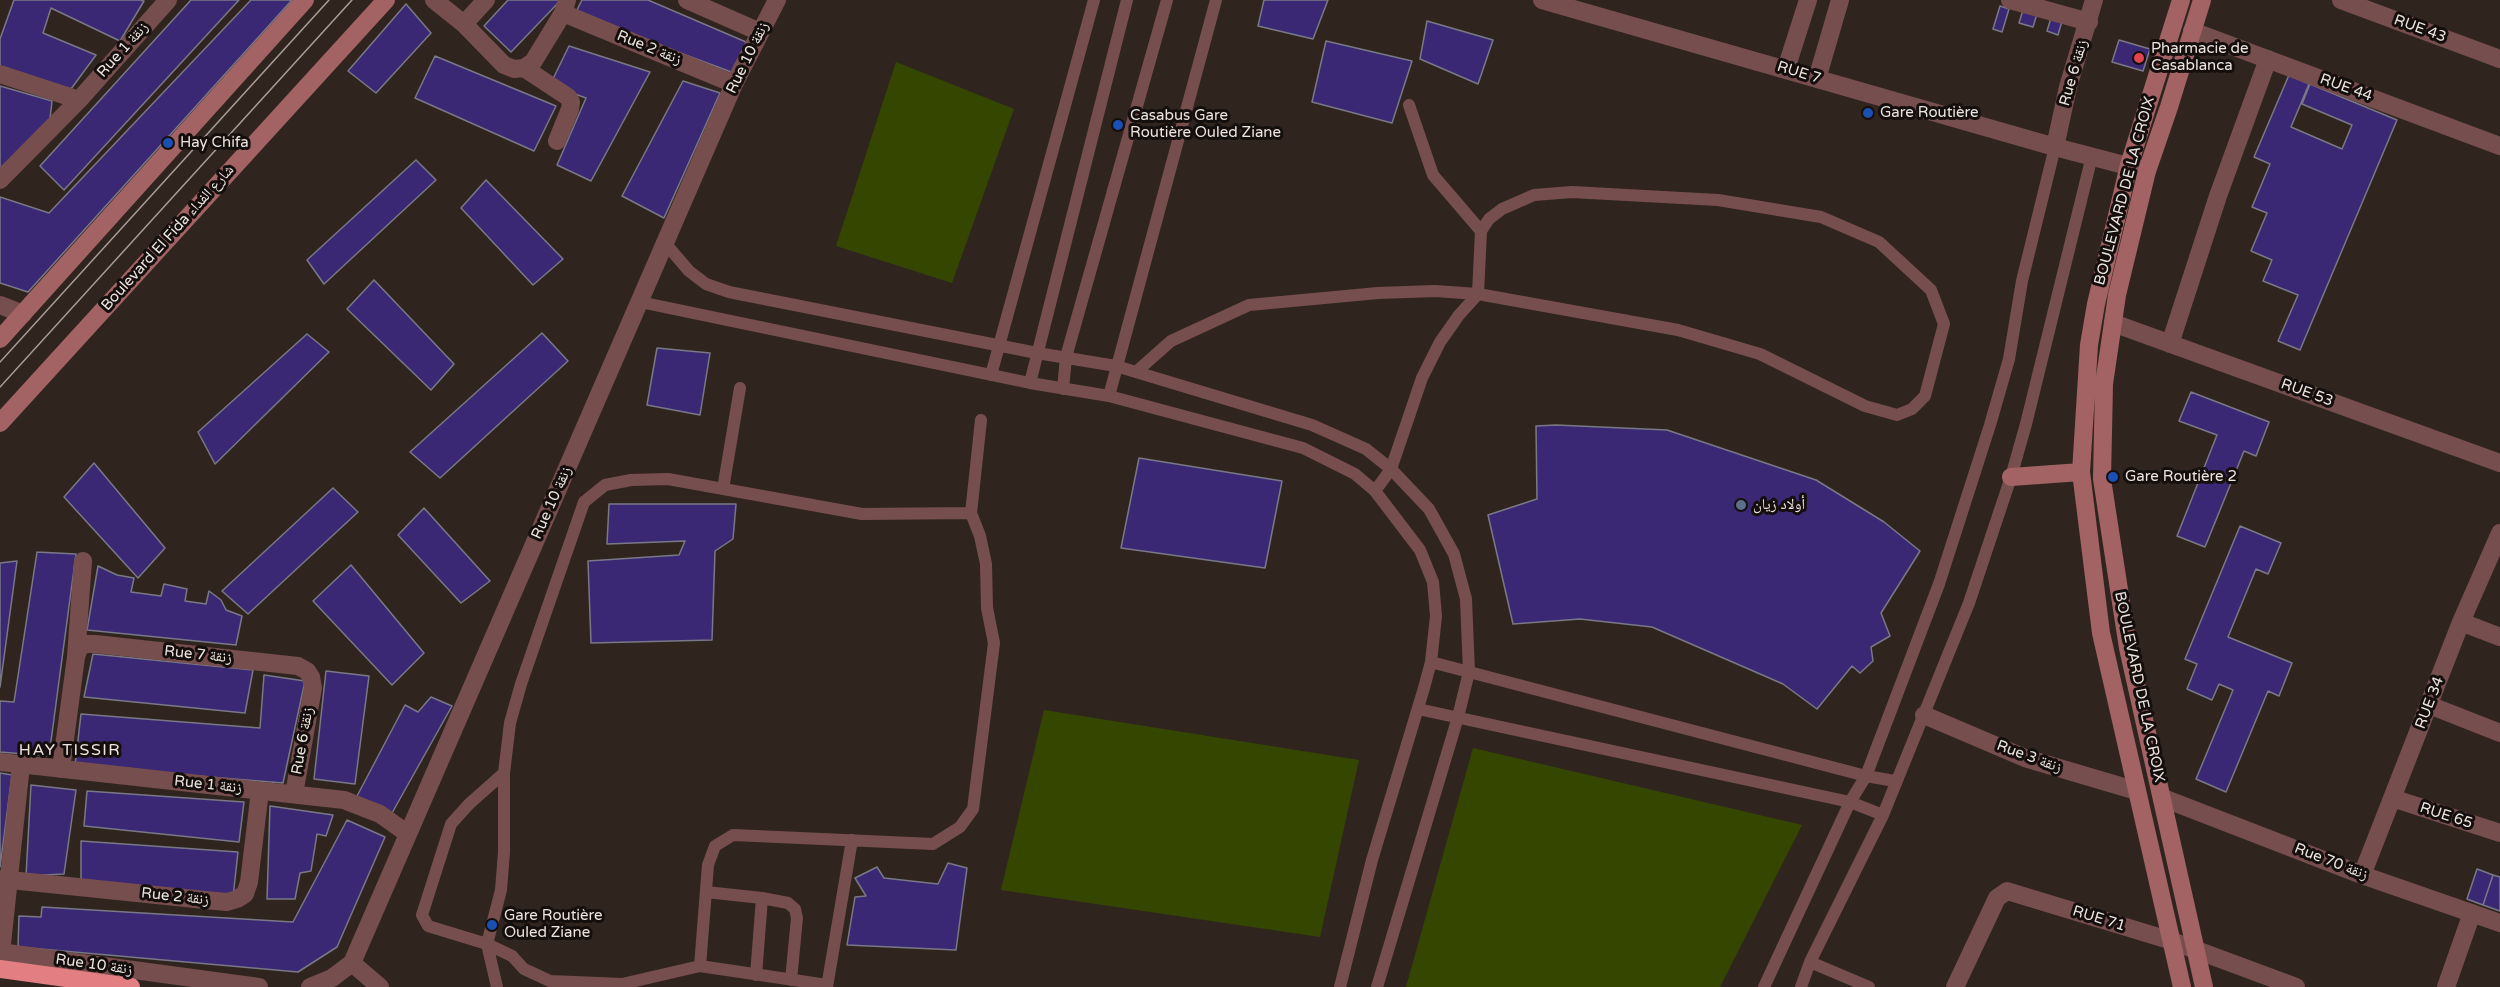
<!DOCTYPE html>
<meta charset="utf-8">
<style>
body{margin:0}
canvas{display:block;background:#30251e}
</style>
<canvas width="2500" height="987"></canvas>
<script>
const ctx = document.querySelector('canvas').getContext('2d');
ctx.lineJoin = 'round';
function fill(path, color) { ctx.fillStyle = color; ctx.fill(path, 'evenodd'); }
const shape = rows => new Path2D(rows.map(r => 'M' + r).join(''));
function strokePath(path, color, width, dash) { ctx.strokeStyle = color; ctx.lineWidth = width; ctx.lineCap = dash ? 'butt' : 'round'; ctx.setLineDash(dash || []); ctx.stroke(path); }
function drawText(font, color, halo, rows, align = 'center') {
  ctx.font = font + ' "Varela Round","Noto Naskh Arabic",sans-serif'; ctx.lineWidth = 6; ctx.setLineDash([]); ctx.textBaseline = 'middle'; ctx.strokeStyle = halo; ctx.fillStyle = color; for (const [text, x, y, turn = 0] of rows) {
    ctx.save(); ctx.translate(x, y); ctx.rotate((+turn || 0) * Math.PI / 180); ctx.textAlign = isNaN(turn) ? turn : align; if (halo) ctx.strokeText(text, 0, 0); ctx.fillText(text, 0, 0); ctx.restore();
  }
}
fill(shape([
 [896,62,1014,109,952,283,836,246],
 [1044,710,1359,760,1320,937,1001,890],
 [1473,748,1802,825,1720,987,1406,987]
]), '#344600');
const building = shape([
 [14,0,140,0,144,1,120,41,51,8,43,33,96,55,71,89,0,67,0,39,14,0],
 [191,0,239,0,64,190,40,166,191,0],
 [251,0,292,0,28,292,0,283,0,197,49,213,251,0],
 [508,0,561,0,511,52,484,26,508,0],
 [582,0,648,0,746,42,734,73,575,14,582,0],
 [1264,0,1328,0,1313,39,1258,26,1264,0],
 [406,4,431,33,376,93,348,71,406,4],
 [2000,6,2009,9,2002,32,1993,29,2000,6],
 [2023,10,2037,14,2033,27,2019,23,2023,10],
 [2051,18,2062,21,2058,35,2047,31,2051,18],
 [1427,21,1493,40,1478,84,1420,59,1427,21],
 [2119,40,2150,49,2143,71,2112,62,2119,40],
 [1326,41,1412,61,1392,123,1312,102,1326,41],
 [569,46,650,72,591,181,557,165,586,98,550,85,569,46],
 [435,56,556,106,534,151,415,98,435,56],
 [2289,75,2309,84,2291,127,2342,149,2352,125,2302,104,2310,84,2397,120,2300,350,2278,341,2298,295,2263,281,2272,260,2251,251,2267,213,2252,207,2270,164,2254,157,2289,75],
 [683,81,720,93,664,218,622,196,683,81],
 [0,86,52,101,50,119,0,175,0,86],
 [416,160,436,180,324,284,307,260,416,160],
 [486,180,563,259,533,285,461,208,486,180],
 [374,280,454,364,431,390,347,309,374,280],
 [542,333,568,361,440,478,410,452,542,333],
 [307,334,329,352,215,464,198,432,307,334],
 [657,348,710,353,700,415,647,405,657,348],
 [2191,392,2269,422,2256,456,2244,451,2205,547,2177,536,2217,435,2179,421,2191,392],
 [1556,425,1667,430,1816,480,1884,522,1920,551,1881,613,1890,636,1871,647,1873,661,1860,673,1852,666,1817,709,1783,684,1652,627,1580,619,1513,624,1488,515,1537,499,1536,426,1556,425],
 [1139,458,1282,481,1265,568,1121,548,1139,458],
 [94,463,165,548,138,578,64,497,94,463],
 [333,488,358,512,248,614,222,591,333,488],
 [609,504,736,504,733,539,715,551,712,640,591,643,588,561,679,555,685,541,607,544,609,504],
 [424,508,490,581,461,603,398,535,424,508],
 [2240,526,2281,543,2268,574,2256,569,2228,637,2292,663,2279,696,2268,691,2226,792,2196,779,2233,690,2219,684,2212,700,2187,689,2197,664,2185,659,2240,526],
 [37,552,76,554,49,756,0,752,0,701,14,702,37,552],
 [17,561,0,687,0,563,17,561],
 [351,565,424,653,392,685,313,601,351,565],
 [98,566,117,575,134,578,131,592,161,596,164,584,187,589,185,601,206,604,209,591,221,600,226,610,242,616,236,645,87,630,98,566],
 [93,654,253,670,245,713,84,697,93,654],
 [326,671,369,676,355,784,314,779,326,671],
 [264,675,305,681,283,783,75,766,81,714,260,728,264,675],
 [431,697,452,706,392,813,356,798,405,705,418,712,431,697],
 [0,773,12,775,0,867,0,773],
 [31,785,76,790,64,874,26,876,31,785],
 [87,791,244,802,239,842,84,826,87,791],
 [270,806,333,815,326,836,317,834,311,871,300,873,295,899,267,899,270,806],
 [347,820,385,837,337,947,298,972,18,947,19,916,41,917,42,907,293,922,347,820],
 [81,841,238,852,233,897,81,886,81,841],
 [948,863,967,868,956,950,847,945,855,897,866,896,855,878,877,867,884,878,938,884,948,863],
 [2477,869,2493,875,2483,905,2467,899,2477,869],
 [2493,875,2500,877,2500,911,2483,905,2493,875]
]);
fill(building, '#3a2874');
strokePath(building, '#797886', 1.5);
strokePath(shape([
 [1409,105,1433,175,1481,231],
 [665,243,689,271,706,284,729,292,1037,353,1116,366,1312,425,1366,449,1391,469,1429,509,1454,554,1466,599,1469,672,1458,717,1377,987],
 [640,302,1030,383,1109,396,1303,448,1355,474,1375,491,1420,550,1433,582,1436,616,1431,662,1424,688,1372,860,1340,987],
 [1136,372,1171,341,1249,305,1378,293,1435,291,1478,294,1678,330,1760,354,1865,406,1897,415,1912,409,1925,396,1944,324,1931,290,1879,242,1821,217,1718,200,1572,192,1534,195,1502,209,1489,219,1481,231,1478,294,1459,315,1440,342,1422,378,1391,469,1375,491],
 [991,375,1094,0],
 [1030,383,1127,0],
 [1063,389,1066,357,1167,0],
 [1109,396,1216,0],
 [723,489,740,388],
 [1431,662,1866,776,1895,781],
 [1418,709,1850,802,1883,815],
 [504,773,469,804,451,824,422,915,428,926,487,944,512,956,524,969,550,981,622,984,700,966,827,985],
 [706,892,762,898,788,903,795,909,797,918,791,980],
 [1810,962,1869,987],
 [700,966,708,865,715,846,733,835,933,844,960,827,973,809,994,643,987,608,986,564,980,536,971,513,981,420],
 [756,975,762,898],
 [497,987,487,944,501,890,504,852,504,773,510,723,521,684,584,502,605,485,631,480,668,479,862,514,971,513],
 [827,987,852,840],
 [1764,987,1850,802,1866,776,1939,584,1990,425,2009,359,2022,281,2055,147],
 [1801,987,1810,962,1883,815,1969,603,2011,477,2026,424,2092,156]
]), '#774e4e', 12);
strokePath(shape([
 [434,0,464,24,504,65,514,69,524,68,568,97,571,102,570,109,557,141],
 [687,0,760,32],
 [1542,0,2055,147,2147,171],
 [2010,0,2089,22],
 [2341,0,2500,59],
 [563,13,734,84],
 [464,24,486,0],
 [2192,31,2500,146],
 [524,68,533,62,563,13,567,0],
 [1786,69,1808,0],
 [0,74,79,100],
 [1817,79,1840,0],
 [2055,147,2068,87,2094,0],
 [0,180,79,100,168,0],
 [0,305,23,314],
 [2113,323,2500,463],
 [2170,344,2218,196,2268,59],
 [2461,622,2500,637],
 [76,657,79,648,85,644,95,644,298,666,307,671,311,677,313,688,294,794],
 [2429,705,2500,733],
 [1924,715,2025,758,2137,791],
 [0,762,344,800,380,814,408,834],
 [61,769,76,657,83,561],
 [2163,798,2362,875,2500,923],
 [2392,798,2500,833],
 [2362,875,2461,622,2500,533],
 [0,879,205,900,227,902,237,899,245,894,249,882,260,791],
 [0,952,259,987],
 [1,953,21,765],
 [352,963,380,987],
 [310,987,332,978,352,963,734,84,777,0],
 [1955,987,1997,898,2007,891,2172,941,2296,987],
 [2446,987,2472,913]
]), '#774e4e', 18);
strokePath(shape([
 [2181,0,2129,165,2096,304,2089,345,2081,472,2101,633,2182,987],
 [2202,0,2169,107,2147,171,2117,295,2104,384,2102,479,2128,648,2204,987],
 [0,339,305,0],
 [0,423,386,0],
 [2011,477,2081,472]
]), '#a36264', 18);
strokePath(shape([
 [0,969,131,987]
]), '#e37f82', 18);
strokePath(shape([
 [0,362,329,0],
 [0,387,352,0]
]), '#a89f99', 1.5);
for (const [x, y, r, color] of [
 [2139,58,6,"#e0444e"],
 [1868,113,6,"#1a4fb4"],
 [1118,125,6,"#1a4fb4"],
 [168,143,6,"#1a4fb4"],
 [2113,477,6,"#1a4fb4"],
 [1741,505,6,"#5c6f8a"],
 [492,925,6,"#1a4fb4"]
]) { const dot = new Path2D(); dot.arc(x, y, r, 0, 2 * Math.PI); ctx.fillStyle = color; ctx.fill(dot); strokePath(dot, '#140f0c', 2); }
drawText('15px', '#ece4df', '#140f0c', [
 ["RUE 43",2420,29,20],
 ["Rue 2 زنقة",649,48,22],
 ["Rue 1 زنقة",123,50,-48],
 ["Rue 10 زنقة",748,58,-64],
 ["RUE 7",1799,73,17],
 ["Rue 6 زنقة",2074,73,-74],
 ["RUE 44",2346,88,20],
 ["BOULEVARD DE LA CROIX",2125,191,-75],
 ["Boulevard El Fida شارع الفداء",168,238,-48],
 ["RUE 53",2307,393,20],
 ["Rue 10 زنقة",552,503,-66],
 ["Rue 7 زنقة",198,655,6],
 ["BOULEVARD DE LA CROIX",2139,687,78],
 ["RUE 34",2430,703,-69],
 ["Rue 6 زنقة",303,741,-80],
 ["Rue 3 زنقة",2029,757,20],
 ["Rue 1 زنقة",208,785,6],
 ["RUE 65",2446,816,18],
 ["Rue 70 زنقة",2331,862,21],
 ["Rue 2 زنقة",175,897,6],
 ["RUE 71",2099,919,17],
 ["Rue 10 زنقة",94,965,8]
]);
drawText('15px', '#ece4df', '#140f0c', [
 ["Pharmacie de",2151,49],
 ["Casablanca",2151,66],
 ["Gare Routière",1880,113],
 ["Casabus Gare",1130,116],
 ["Routière Ouled Ziane",1130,133],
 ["Hay Chifa",180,143],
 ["Gare Routière 2",2125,477],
 ["أولاد زيان",1753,505],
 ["Gare Routière",504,916],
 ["Ouled Ziane",504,933]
], 'left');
ctx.letterSpacing = '1.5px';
drawText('16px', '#ece4df', '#140f0c', [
 ["HAY TISSIR",70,751]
]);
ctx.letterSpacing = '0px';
</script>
